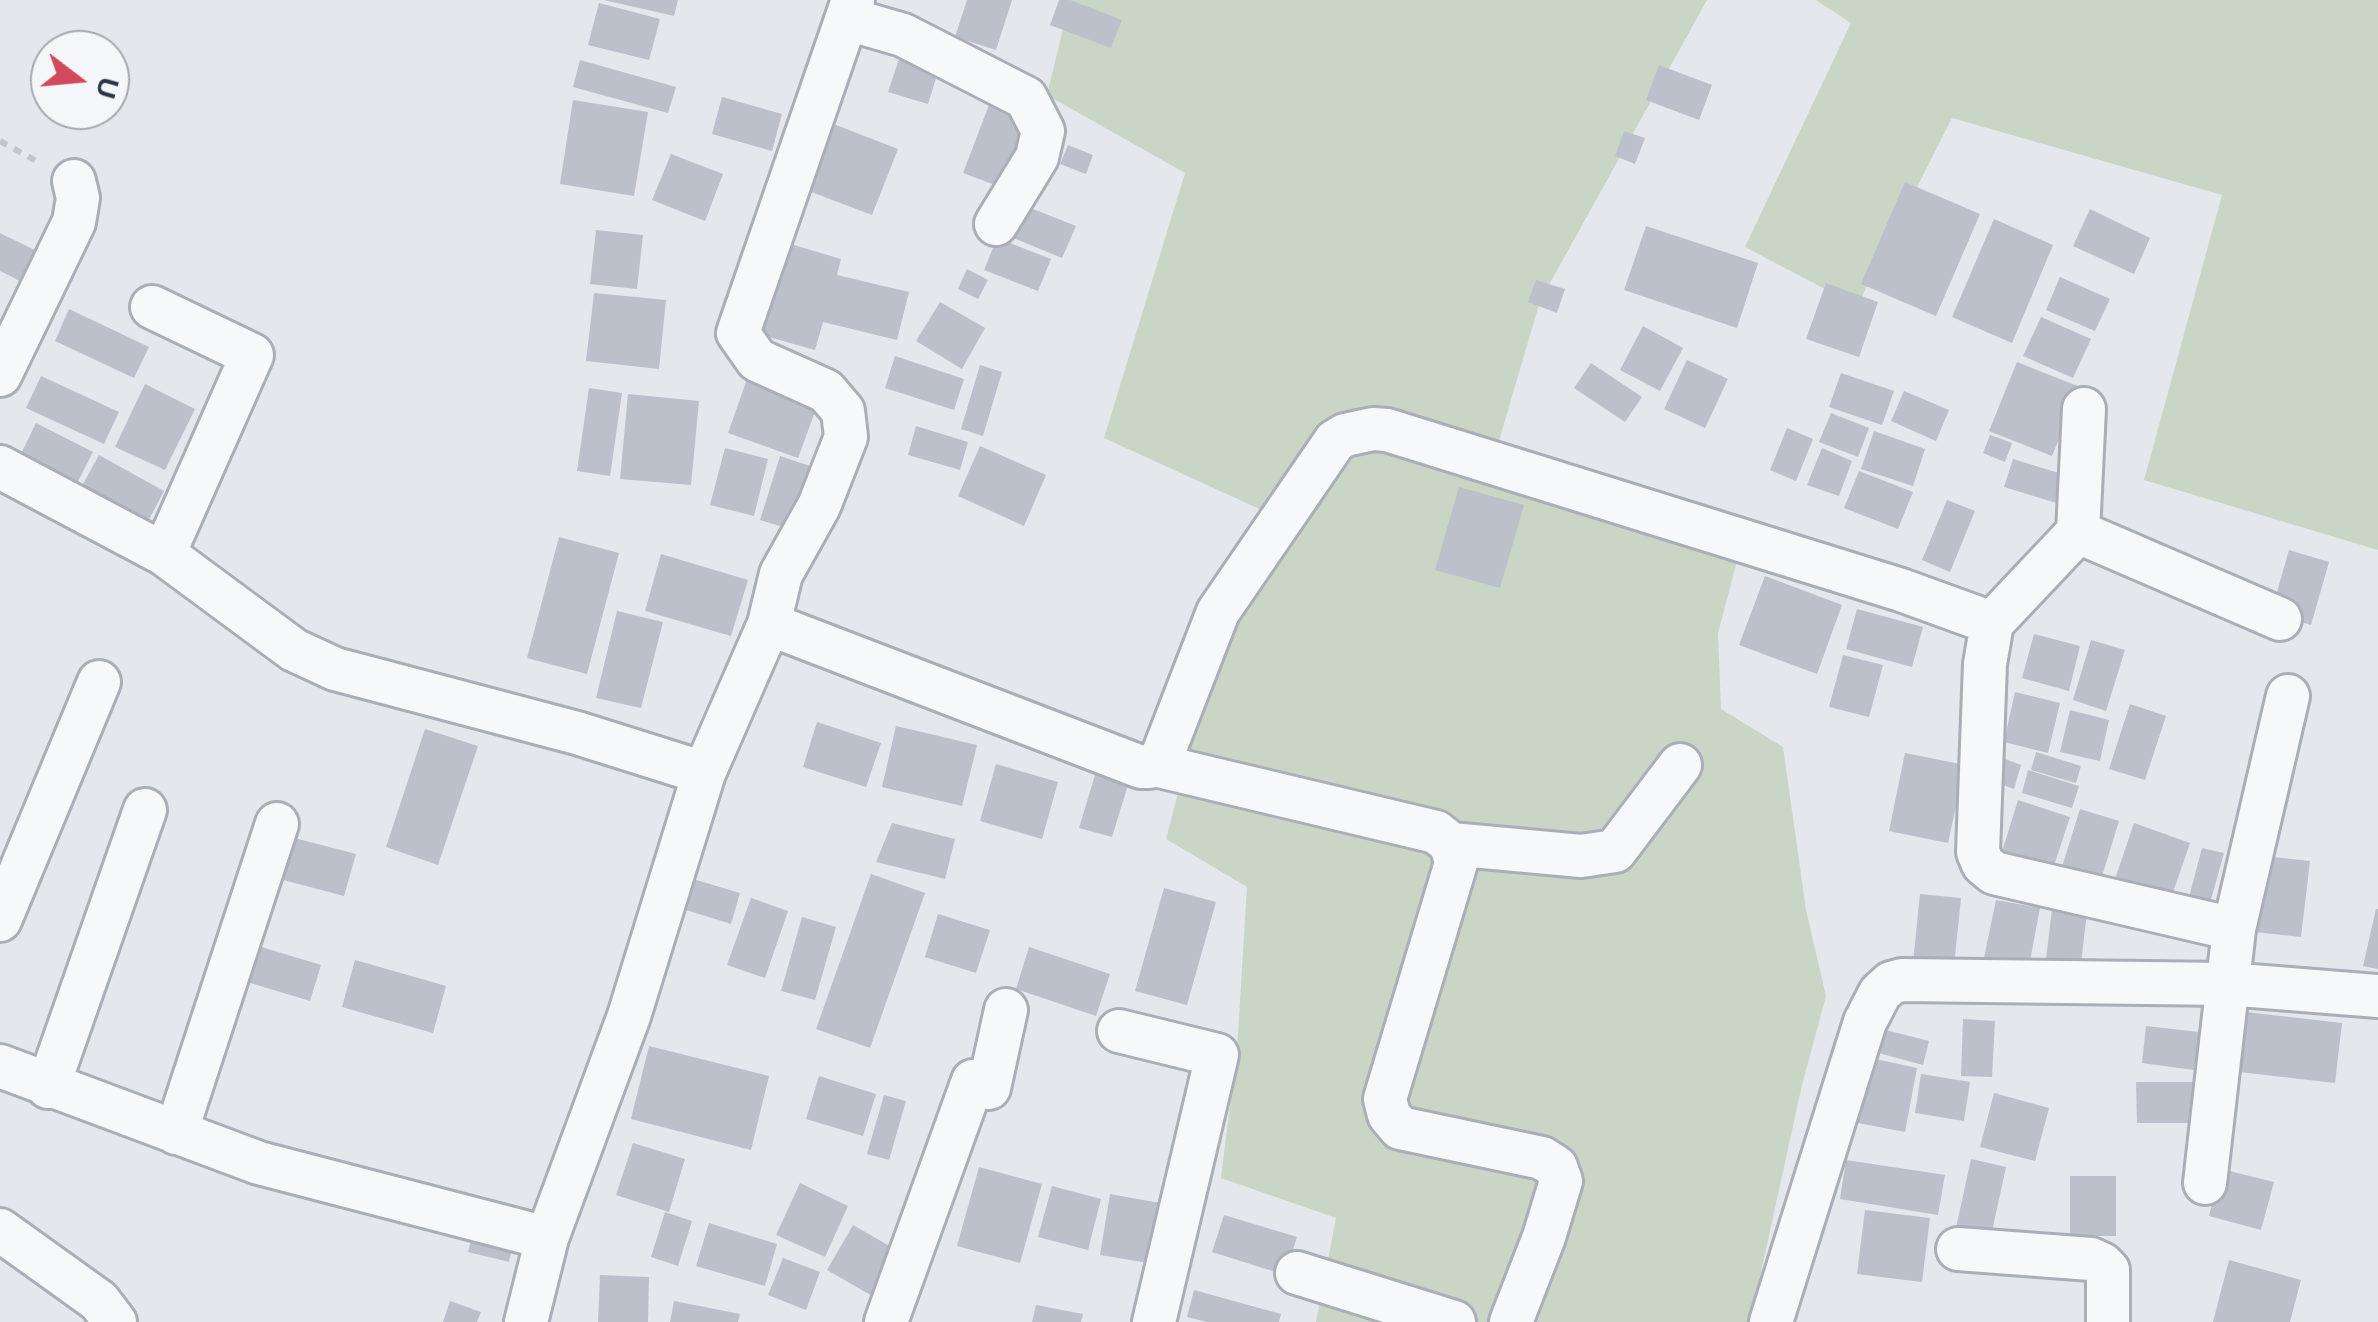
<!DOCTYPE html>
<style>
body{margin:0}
#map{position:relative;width:2378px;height:1322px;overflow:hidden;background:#e4e7ec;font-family:Helvetica,sans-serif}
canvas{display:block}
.north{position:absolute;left:30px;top:30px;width:100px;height:100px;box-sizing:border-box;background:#f4f6f9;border:2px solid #a4a8b1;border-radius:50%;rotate:106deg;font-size:28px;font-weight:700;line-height:40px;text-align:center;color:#2b3445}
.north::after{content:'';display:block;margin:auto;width:35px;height:45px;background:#d1495b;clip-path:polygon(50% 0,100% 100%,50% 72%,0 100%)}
</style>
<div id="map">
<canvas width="2378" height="1322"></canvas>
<div class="north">U</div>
</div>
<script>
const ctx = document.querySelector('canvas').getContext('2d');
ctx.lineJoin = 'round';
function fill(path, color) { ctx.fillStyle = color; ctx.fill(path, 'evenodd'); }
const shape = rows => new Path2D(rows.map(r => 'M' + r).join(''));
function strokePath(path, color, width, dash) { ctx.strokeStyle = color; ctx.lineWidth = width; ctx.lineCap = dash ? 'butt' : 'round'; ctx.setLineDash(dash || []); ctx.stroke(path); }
fill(shape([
 [1070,0,1707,0,1540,301,1494,458,1744,535,1718,633,1721,709,1783,747,1806,910,1826,996,1802,1085,1750,1322,1316,1322,1336,1218,1221,1178,1237,1050,1247,887,1166,839,1224,619,1277,517,1104,438,1185,173,1047,95],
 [1816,0,2378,0,2378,550,2144,480,2222,195,1952,118,1857,306,1745,247,1851,23]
]), '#c9d6c5');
fill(shape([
 [604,0,678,0,674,16],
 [967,0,1012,0,996,50,955,37],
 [1059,0,1070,0,1122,20,1111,48,1050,25],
 [599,3,660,19,649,60,588,45],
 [902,50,941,62,928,104,888,92],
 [580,60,676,87,668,113,573,87],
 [1659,65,1712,85,1699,120,1646,100],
 [722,97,782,114,772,151,712,134],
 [573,100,648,112,634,196,560,184],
 [989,105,1028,120,1003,188,963,173],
 [831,123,898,149,872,215,806,190],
 [1624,131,1645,138,1635,164,1615,156],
 [1068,145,1093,155,1086,174,1060,164],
 [671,154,723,174,705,221,652,200],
 [1905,182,1980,214,1936,316,1861,284],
 [1018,203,1076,226,1062,258,1006,235],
 [2090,209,2150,238,2134,274,2073,246],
 [1994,219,2053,245,2012,343,1952,317],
 [1646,226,1758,263,1737,328,1624,290],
 [596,230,643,235,637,289,590,284],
 [0,233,53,259,38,290,0,271],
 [997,238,1051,259,1038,291,984,270],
 [777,240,841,259,837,275,909,292,897,340,823,322,815,350,751,332],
 [967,269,988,280,978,299,958,289],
 [2060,277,2110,299,2095,331,2046,310],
 [1536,280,1565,289,1557,313,1528,302],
 [1826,283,1878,302,1859,357,1806,339],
 [594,293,666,300,659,369,586,361],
 [940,302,985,328,962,369,916,341],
 [69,309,149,347,134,378,55,341],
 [2041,317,2091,339,2073,378,2023,356],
 [1643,326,1683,348,1660,391,1620,370],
 [895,356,964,379,954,410,885,388],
 [1687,360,1728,379,1705,428,1664,409],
 [2017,362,2080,387,2052,456,1989,431],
 [1591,363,1642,397,1625,422,1574,388],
 [752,365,823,390,798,458,728,433],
 [980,365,1002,372,983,436,961,429],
 [1841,373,1894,391,1882,425,1829,407],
 [41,376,119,412,104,444,26,408],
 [145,384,195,409,165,470,115,447],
 [589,388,622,393,610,476,577,471],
 [1904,391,1949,410,1936,441,1891,421],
 [628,394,699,401,691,485,620,479],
 [1831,413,1869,428,1858,457,1819,442],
 [36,423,93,452,71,495,15,466],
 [916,426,968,442,960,470,908,455],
 [1787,428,1813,439,1796,481,1770,470],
 [1874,431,1925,449,1913,486,1861,469],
 [1990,435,2012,443,2005,462,1983,453],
 [980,446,1046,475,1024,526,958,496],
 [725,448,768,459,754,516,710,505],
 [1822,448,1852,461,1839,496,1807,485],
 [99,455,164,491,144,529,78,493],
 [780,456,813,467,793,530,760,520],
 [2013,459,2072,477,2063,505,2004,487],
 [1859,471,1913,492,1898,529,1844,508],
 [1459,487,1524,505,1500,588,1435,570],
 [1947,500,1975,511,1950,572,1922,560],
 [559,537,619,553,587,674,527,658],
 [2289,550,2329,562,2311,625,2271,613],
 [661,554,748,580,731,636,645,611],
 [1765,576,1842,605,1817,674,1739,645],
 [1857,609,1923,627,1912,667,1846,649],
 [617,611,663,622,641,708,596,698],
 [2034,634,2080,646,2069,691,2022,678],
 [2091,640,2125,650,2106,711,2073,700],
 [1843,655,1883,665,1869,717,1829,707],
 [2015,692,2060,703,2048,753,2004,742],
 [2130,704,2166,716,2145,780,2109,769],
 [2070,710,2109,720,2100,761,2060,752],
 [817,722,881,743,866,787,803,767],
 [896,726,977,745,962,806,882,787],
 [425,729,478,746,438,865,386,847],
 [2036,752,2081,766,2076,783,2031,770],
 [1905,753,1965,765,1948,843,1889,831],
 [2005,759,2021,765,2014,789,1998,783],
 [996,764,1058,782,1042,839,980,821],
 [2028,770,2079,786,2072,808,2022,793],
 [1095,775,1128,785,1112,837,1079,828],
 [2018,800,2070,817,2051,875,2000,858],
 [2080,809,2119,821,2096,896,2057,883],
 [892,823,955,839,945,879,876,862],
 [2134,823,2190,843,2169,904,2113,885],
 [283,835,356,854,344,896,272,877],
 [2202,848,2224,853,2207,914,2186,909],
 [2264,856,2310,861,2301,937,2255,932],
 [676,874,740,893,731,924,667,904],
 [871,874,925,893,870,1048,816,1029],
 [1164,888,1216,902,1187,1005,1135,991],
 [1920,894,1961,898,1954,966,1913,962],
 [751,898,788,911,765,978,727,965],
 [1996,900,2040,908,2029,966,1984,958],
 [2052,909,2087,913,2080,971,2045,967],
 [2376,909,2378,909,2378,969,2363,966],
 [938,914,990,930,976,973,925,957],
 [802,917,836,927,815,1000,781,991],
 [248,943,321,965,310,1001,237,979],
 [1029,947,1110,974,1096,1016,1016,989],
 [355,960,446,986,433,1033,342,1007],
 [2229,1010,2342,1023,2335,1083,2222,1070],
 [1963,1019,1995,1021,1992,1077,1961,1076],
 [2146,1026,2199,1032,2194,1070,2142,1063],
 [1878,1028,1929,1041,1923,1065,1871,1051],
 [649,1046,769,1076,751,1150,631,1119],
 [1871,1058,1917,1068,1905,1132,1858,1123],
 [1921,1074,1970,1082,1964,1121,1915,1113],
 [819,1076,876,1094,863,1136,806,1119],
 [2136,1082,2198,1082,2198,1123,2137,1123],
 [1994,1093,2049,1108,2035,1161,1980,1147],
 [884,1095,906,1101,889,1160,867,1154],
 [633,1143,685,1159,669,1212,616,1195],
 [1971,1159,2006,1167,1991,1236,1956,1228],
 [1846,1160,1945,1175,1938,1215,1840,1199],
 [979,1167,1042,1184,1020,1263,957,1246],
 [2221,1169,2274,1182,2261,1230,2209,1216],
 [2070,1176,2116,1176,2116,1236,2070,1236],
 [800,1183,848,1206,825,1257,776,1235],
 [1052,1186,1101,1199,1088,1250,1038,1237],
 [1110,1194,1171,1205,1160,1265,1100,1255],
 [1865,1210,1930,1218,1922,1282,1857,1274],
 [665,1212,692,1221,678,1266,651,1257],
 [1224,1215,1297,1237,1285,1275,1212,1252],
 [709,1223,777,1244,765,1286,696,1266],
 [475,1225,515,1235,509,1262,468,1252],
 [853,1225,900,1252,874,1297,827,1270],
 [783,1258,820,1272,806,1310,768,1295],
 [2229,1260,2301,1280,2290,1322,2213,1322],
 [600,1275,649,1277,648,1322,598,1322],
 [1194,1290,1281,1314,1279,1322,1207,1322,1187,1317],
 [450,1301,481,1312,477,1322,443,1322],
 [674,1301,740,1314,738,1322,670,1322],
 [1036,1305,1083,1314,1081,1322,1032,1322]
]), '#bbc0ca');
const minor = shape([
 [848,19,903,35,1026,98,1043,131,1037,157,996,224],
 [152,307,252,355,164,554],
 [0,375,74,222,78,198,74,181],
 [2084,409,2078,532,1992,623,1985,664,1978,852,1983,864,1994,873,2234,929],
 [0,467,164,554,294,650,335,669,577,733,704,773],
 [2078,532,2280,619],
 [769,624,1141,767,1149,767,1161,759,1218,612,1335,441,1345,435,1373,429,1387,430,1901,590,1992,623],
 [1155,765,1436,832,1451,844,1456,863,1385,1099,1389,1115,1400,1128,1542,1158,1556,1167,1561,1181,1544,1237,1511,1322],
 [1451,844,1581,856,1615,851,1680,765],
 [0,920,99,682],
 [1119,1031,1217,1055,1154,1322],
 [0,1066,259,1163,547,1238],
 [48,1087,145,810],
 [176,1133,277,824],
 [2205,1183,2234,929,2288,696],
 [0,1230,99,1301,115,1322],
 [1958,1249,2091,1259,2102,1264,2108,1270,2108,1322],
 [1297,1273,1454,1322],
 [526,1322,547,1238,629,1016,704,773,769,624,781,574,819,506,846,437,843,411,826,391,757,360,738,333,853,0],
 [886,1322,973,1081,989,1088,1006,1010],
 [1771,1322,1865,1022,1880,993,1891,983,1902,980,2227,984,2378,996]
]);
strokePath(minor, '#a9aeb7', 48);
strokePath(shape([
 [0,141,38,162]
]), '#c2c5cb', 6, [8, 8]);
strokePath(minor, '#f7f8fa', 42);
</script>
